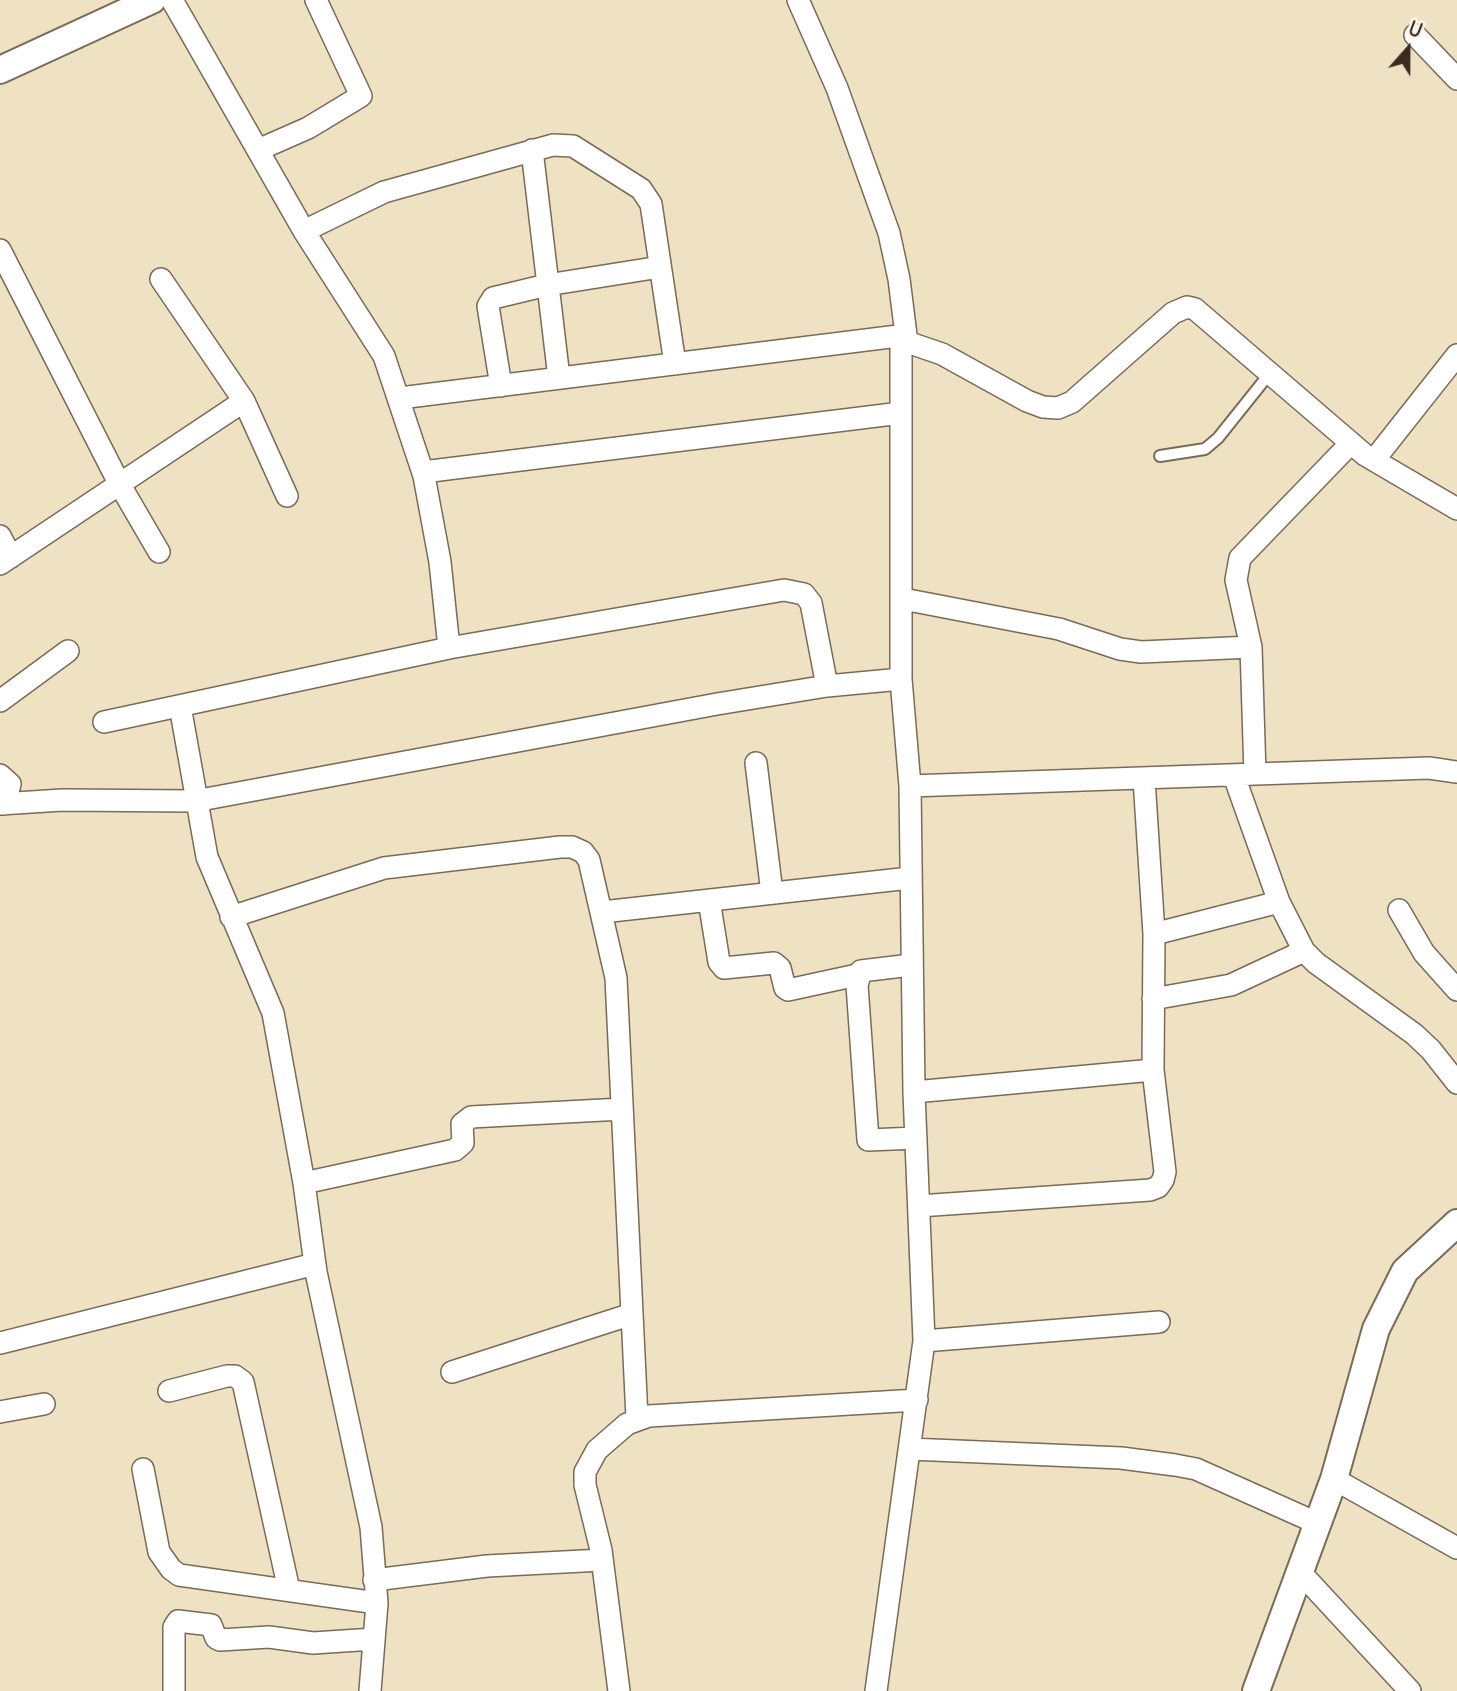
<!DOCTYPE html>
<style>
body{margin:0}
#map{position:relative;width:1457px;height:1691px;overflow:hidden;background:#eee2c3;font-family:Delius,sans-serif}
canvas{display:block}
.north{position:absolute;left:1373px;top:14px;width:70px;height:70px;-webkit-text-stroke:5px #fbf7ec;paint-order:stroke;rotate:21deg;font-size:19px;font-weight:700;line-height:28px;text-align:center;color:#3b2a1e}
.north::after{content:'';display:block;margin:auto;width:24px;height:32px;background:#3b2a1e;clip-path:polygon(50% 0,100% 100%,50% 72%,0 100%)}
</style>
<div id="map">
<canvas width="1457" height="1691"></canvas>
<div class="north">U</div>
</div>
<script>
const ctx = document.querySelector('canvas').getContext('2d');
ctx.lineJoin = 'round';
const shape = rows => new Path2D(rows.map(r => 'M' + r).join(''));
function strokePath(path, color, width, dash) { ctx.strokeStyle = color; ctx.lineWidth = width; ctx.lineCap = dash ? 'butt' : 'round'; ctx.setLineDash(dash || []); ctx.stroke(path); }
const service = shape([
 [1160,456,1205,449,1218,438,1270,373]
]);
const minor = shape([
 [172,0,304,231,384,356,424,476,440,562,449,648],
 [798,0,837,88,889,233,899,279,906,335,901,340,901,679,910,786,914,1092,924,1341,876,1691],
 [1415,35,1457,79],
 [258,150,308,128,361,96,316,0],
 [532,150,559,378],
 [304,231,384,192,553,145,573,146,641,189,651,204,675,364],
 [0,250,120,485,159,552],
 [161,279,244,401,287,496],
 [901,340,942,354,1027,401,1043,407,1058,408,1072,402,1173,313,1187,307,1195,309,1365,455,1457,509],
 [501,386,488,306,493,298,547,285,660,267],
 [400,398,906,335],
 [1374,460,1457,355],
 [423,472,901,413],
 [0,536,11,557],
 [0,564,244,401],
 [903,599,1059,629,1120,649,1141,652,1251,647],
 [0,701,68,651],
 [180,706,207,857,273,1013,304,1183,316,1272,371,1527,377,1603,370,1691],
 [104,722,449,648,784,590,804,594,811,603,827,686],
 [756,763,772,893],
 [1255,774,1251,647,1236,580,1240,558,1351,443],
 [0,775,10,784,5,804],
 [1234,776,1279,902,1304,951,1316,963,1414,1034,1431,1050,1457,1083],
 [910,786,1429,768,1457,772],
 [0,804,62,800,195,801,717,704,827,686,901,679],
 [709,900,719,962,724,968,774,963,780,968,785,988,788,990,857,975],
 [1399,910,1424,953,1457,990],
 [602,912,910,878],
 [231,917,384,868,560,847,572,847,583,852,589,860,616,978,637,1418],
 [1154,934,1279,902],
 [911,965,861,971,857,985,868,1140,916,1138],
 [1153,999,1231,985,1304,951],
 [914,1092,1153,1070],
 [304,1183,455,1150,463,1143,462,1124,471,1117,622,1109],
 [919,1206,1150,1190,1158,1187,1163,1180,1165,1172,1153,1070,1154,934,1144,779],
 [924,1341,1159,1322],
 [0,1343,315,1264],
 [452,1372,632,1314],
 [169,1391,227,1376,235,1376,243,1382,289,1590],
 [0,1412,44,1404],
 [910,1449,1121,1458,1175,1465,1196,1469,1319,1524],
 [143,1469,159,1552,171,1569,179,1575,377,1603],
 [1334,1479,1457,1548],
 [1300,1572,1410,1691],
 [374,1580,487,1566,602,1560],
 [174,1691,174,1627,178,1621,211,1625,216,1638,220,1640,269,1637,313,1643,374,1639],
 [619,1691,601,1550,585,1485,585,1472,597,1450,627,1424,649,1416,917,1400]
]);
const tertiary = shape([
 [0,70,152,0],
 [1256,1691,1334,1479,1376,1329,1405,1271,1457,1223]
]);
strokePath(service, '#7a6a58', 14);
strokePath(minor, '#7a6a58', 24);
strokePath(tertiary, '#7a6a58', 30);
strokePath(service, '#fff', 10);
strokePath(minor, '#fff', 21);
strokePath(tertiary, '#fff', 26);
</script>
